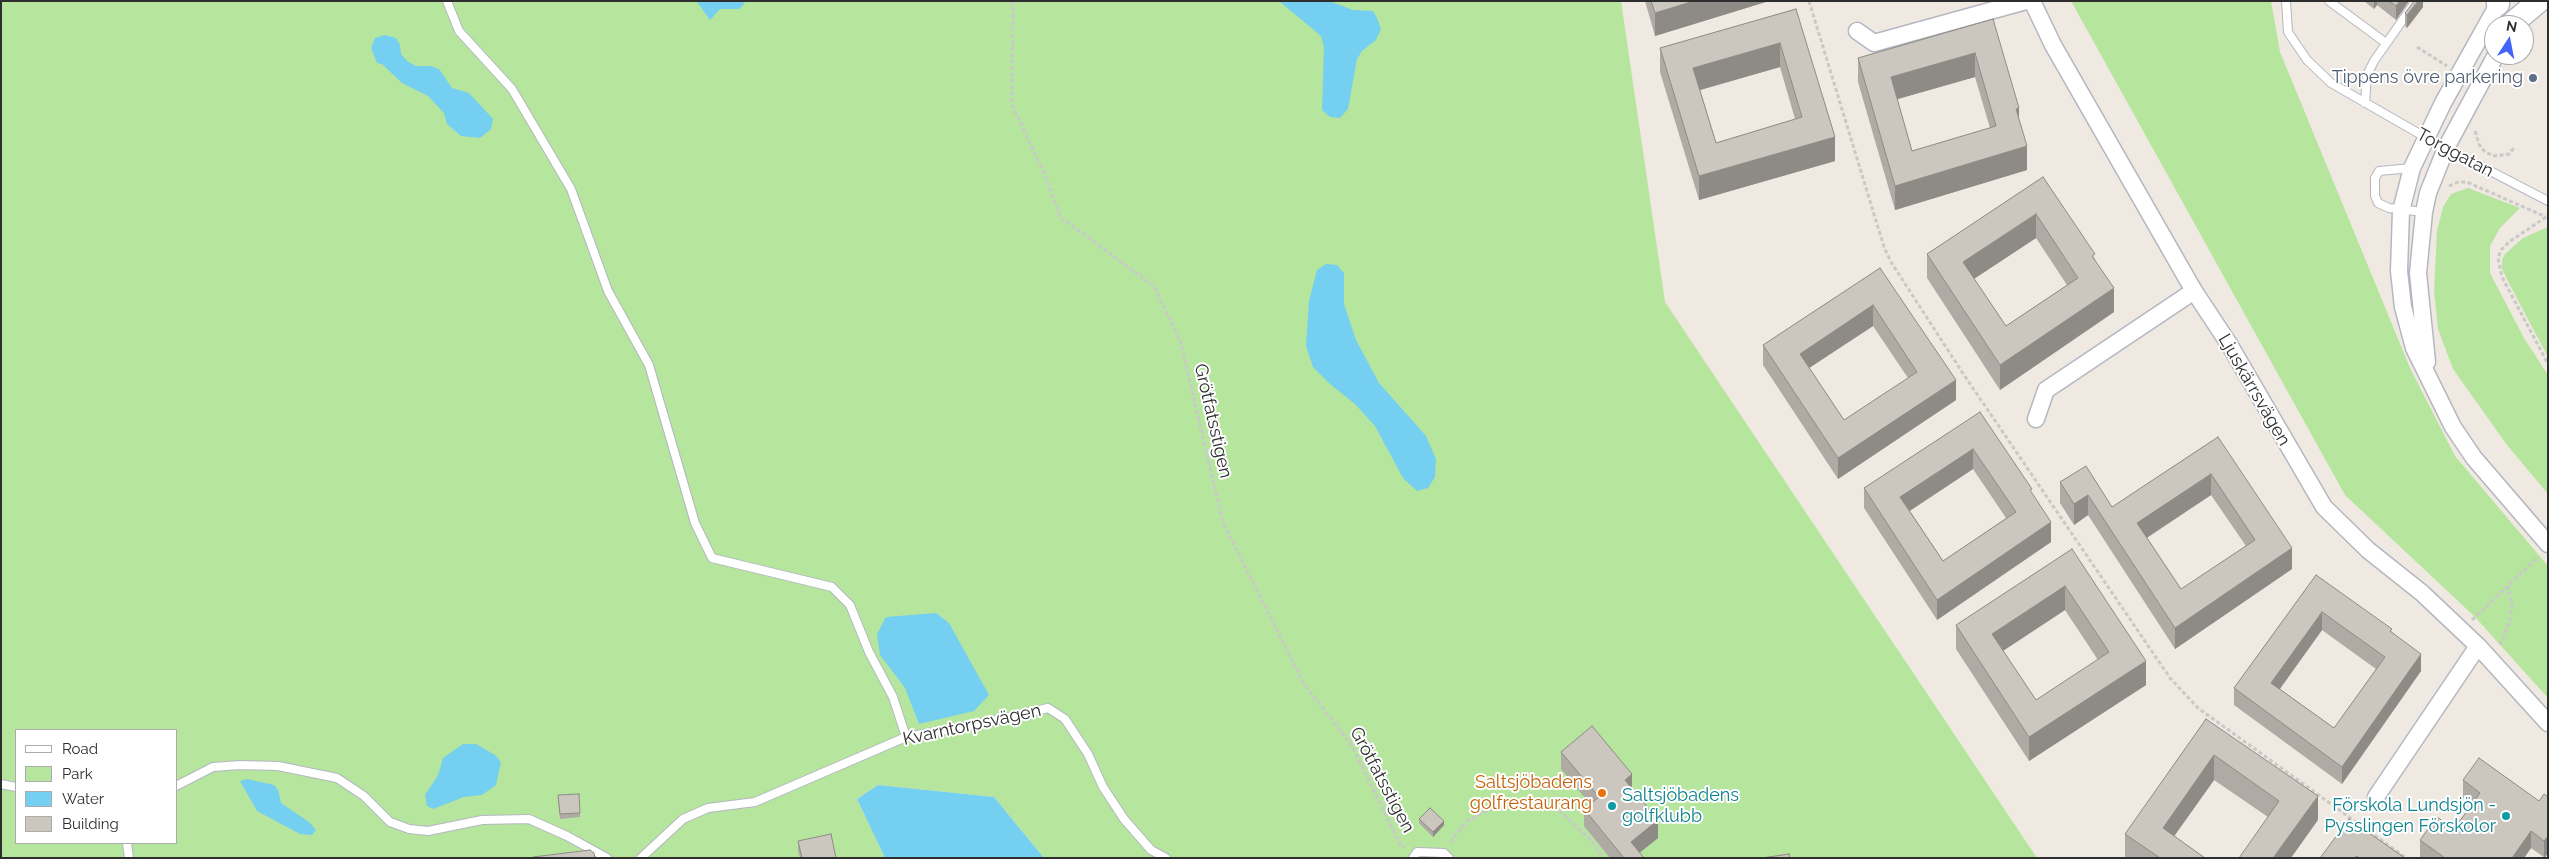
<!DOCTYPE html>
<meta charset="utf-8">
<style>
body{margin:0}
#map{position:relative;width:2549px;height:859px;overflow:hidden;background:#efe9e1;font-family:Raleway,sans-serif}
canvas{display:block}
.frame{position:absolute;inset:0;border:2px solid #2e2e2e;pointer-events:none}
.legend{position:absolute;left:15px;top:729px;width:162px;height:115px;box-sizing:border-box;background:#fff;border:1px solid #ababab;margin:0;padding:6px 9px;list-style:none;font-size:15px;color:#2e2e2e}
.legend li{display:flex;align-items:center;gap:10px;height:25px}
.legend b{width:25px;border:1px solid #ababab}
.north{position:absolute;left:2484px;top:15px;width:50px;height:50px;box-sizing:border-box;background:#fff;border:1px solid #ababab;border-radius:50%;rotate:11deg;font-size:14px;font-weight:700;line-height:20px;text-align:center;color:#2e2e2e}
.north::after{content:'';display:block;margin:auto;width:18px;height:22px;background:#4264fb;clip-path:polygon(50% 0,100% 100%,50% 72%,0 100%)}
</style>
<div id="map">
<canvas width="2549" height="859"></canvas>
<div class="frame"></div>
<ul class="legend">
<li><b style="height:6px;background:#fff"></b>Road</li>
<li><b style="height:14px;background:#b6e59e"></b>Park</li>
<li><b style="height:14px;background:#75cff0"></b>Water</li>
<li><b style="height:14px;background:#cbc7bf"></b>Building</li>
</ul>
<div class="north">N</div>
</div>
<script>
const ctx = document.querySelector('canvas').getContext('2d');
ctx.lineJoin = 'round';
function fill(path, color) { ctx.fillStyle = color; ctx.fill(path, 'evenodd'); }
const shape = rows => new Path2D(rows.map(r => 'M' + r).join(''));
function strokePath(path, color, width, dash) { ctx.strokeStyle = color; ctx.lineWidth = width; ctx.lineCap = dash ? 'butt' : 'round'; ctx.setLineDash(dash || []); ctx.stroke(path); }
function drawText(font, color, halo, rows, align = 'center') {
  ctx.font = font + ' Raleway,sans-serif'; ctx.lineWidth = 4; ctx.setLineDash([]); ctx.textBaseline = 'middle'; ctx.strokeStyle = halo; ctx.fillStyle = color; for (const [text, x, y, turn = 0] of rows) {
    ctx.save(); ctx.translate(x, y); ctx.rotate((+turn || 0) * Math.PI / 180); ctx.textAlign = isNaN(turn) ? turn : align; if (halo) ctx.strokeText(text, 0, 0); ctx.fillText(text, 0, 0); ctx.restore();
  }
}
fill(shape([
 [1,1,1621,1,1665,302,2037,858,1044,858,994,797,878,785,857,799,885,858,1,858],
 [16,730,176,730,176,843,16,843],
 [2071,1,2271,1,2280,52,2410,368,2455,456,2548,566,2548,698,2475,617,2345,495],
 [2468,188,2520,208,2500,228,2490,246,2490,273,2524,338,2548,375,2548,494,2507,445,2453,369,2438,329,2434,291,2437,231,2443,207,2451,194],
 [2548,227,2548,357,2511,287,2502,269,2502,260,2505,254,2523,238]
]), '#b6e59e');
fill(shape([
 [743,1,745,3,739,9,720,9,710,20,697,2],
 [1279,1,1329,1,1353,10,1373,11,1377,18,1381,29,1376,40,1362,51,1357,59,1348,109,1340,118,1330,117,1322,110,1324,47,1321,36],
 [385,35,396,38,400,45,401,54,407,61,416,66,431,66,439,69,452,88,469,93,493,119,491,129,480,138,461,136,447,124,444,113,428,96,402,83,382,64,377,63,371,48,375,38],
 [1326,264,1337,265,1344,273,1344,304,1356,340,1379,383,1426,436,1436,459,1435,477,1428,488,1417,491,1403,478,1375,426,1355,404,1330,384,1313,367,1306,346,1309,301,1317,270],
 [936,613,949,623,989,695,974,711,919,724,905,688,880,655,877,634,886,617],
 [463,744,476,744,495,755,501,762,496,785,482,795,464,797,433,809,427,806,425,795,438,775,443,758],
 [247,779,274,785,278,790,281,803,309,822,316,830,312,835,300,834,257,811,240,781],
 [878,785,994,797,1044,858,885,858,857,799]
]), '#75cff0');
const lane = shape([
 [447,1,459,31,512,89,571,189,608,291,649,365,695,523,712,558,832,587,850,605,869,652,893,697,906,737],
 [2286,1,2288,32,2307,60,2331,83,2425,137,2548,201],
 [2329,1,2386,43],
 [2365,103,2367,75,2374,61,2416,1],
 [2412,168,2379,171,2375,178,2375,196,2378,203,2389,208,2424,212],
 [1,784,16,787],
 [176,786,213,767,240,765,278,766,337,778,364,796,390,822,409,829,428,831,482,820,529,819,567,836,607,858],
 [127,843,129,858],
 [641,858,683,819,708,808,755,802,906,737,974,725,1048,708,1065,719,1088,754,1103,787,1124,819,1151,850,1166,858],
 [1413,858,1417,852,1444,853,1449,858]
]);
const street = shape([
 [2032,1,2053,45,2194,291,2229,344,2324,507,2368,550,2422,593,2478,646,2548,723],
 [2500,1,2443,103,2412,168,2401,211,2399,271,2403,307,2414,348,2453,427,2474,458,2548,544],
 [1857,31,1874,43,2026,1],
 [2427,362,2418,273,2424,212,2428,193,2446,148,2496,55],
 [2036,419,2046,390,2194,291],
 [2376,797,2478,646]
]);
const secondary = shape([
 [2498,1,2498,4],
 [2514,22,2539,1]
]);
strokePath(lane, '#b4b7c1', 10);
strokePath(street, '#b4b7c1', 19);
strokePath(secondary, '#b4b7c1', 25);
strokePath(shape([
 [1013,1,1012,105,1045,175,1060,217,1154,286,1180,340,1223,523,1304,684,1351,744,1401,846,1405,847],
 [1809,1,1884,247,1891,262,1964,375,2170,678,2198,708,2406,858],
 [2417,47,2447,66],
 [2475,131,2479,144,2484,151,2493,156,2509,154,2514,148],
 [2449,186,2458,182,2467,182,2546,217],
 [2546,217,2509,242,2501,250,2498,258,2502,277,2548,364],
 [2472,620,2538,557],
 [2500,645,2510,620,2512,605,2508,586],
 [1450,842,1467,821,1493,808,1523,802,1560,811,1591,840,1603,858]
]), '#c9c9c9', 3, [4, 2.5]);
strokePath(lane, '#fff', 8);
strokePath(street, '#fff', 16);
strokePath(secondary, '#fff', 22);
fill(shape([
 [1645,1,1769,1,1655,36],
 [2364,1,2409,1,2396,20,2377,5,2374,9],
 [2423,1,2423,7,2407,28,2405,26,2405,13],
 [1796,9,1835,161,1699,200,1660,72,1660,48],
 [1780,67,1795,119,1716,143,1700,90],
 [1993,19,2019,118,2027,170,1895,210,1858,82,1858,58],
 [1975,77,1990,128,1912,151,1897,99],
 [2043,177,2095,259,2114,312,2000,390,1927,278,1927,254],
 [2036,238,2067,285,2006,326,1974,279],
 [1880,268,1956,400,1838,479,1763,365,1763,345],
 [1873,326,1908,378,1844,420,1809,368],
 [1980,412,2032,494,2051,542,1937,620,1864,508,1864,488],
 [1973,469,2006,518,1943,561,1910,511],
 [2218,437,2292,569,2175,649,2088,515,2074,525,2060,503,2060,482,2086,466,2112,507],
 [2211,495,2246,546,2181,589,2147,538],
 [2072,549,2146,685,2029,761,1956,649,1956,625],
 [2065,610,2098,660,2036,700,2003,651],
 [2316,575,2392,632,2421,671,2342,784,2234,705,2234,688],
 [2322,630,2376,669,2334,728,2280,689],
 [2206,719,2318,820,2268,817,2214,780,2174,836,2205,858,2125,858,2125,834],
 [1561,752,1632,788,1658,838,1639,853,1644,858,1610,858,1584,826,1584,809,1590,804,1561,769],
 [2463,780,2539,801,2548,797,2548,853,2545,858,2531,848,2524,858,2420,857,2420,840,2454,829,2472,804,2463,798],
 [558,800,580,813,580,817,560,819],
 [1419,819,1444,825,1433,837,1419,823],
 [798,841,836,858,800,858,798,850]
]), '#afaba4');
fill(shape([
 [1694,1,1769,1,1655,36,1655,13],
 [2374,1,2377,1,2377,5,2374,9],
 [2400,1,2409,1,2396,20,2396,6],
 [2418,1,2423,1,2423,7,2407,28,2407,15],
 [1780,43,1780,67,1693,92,1693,68],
 [1975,53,1975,77,1891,101,1891,77],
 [2019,108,2019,132,2016,109],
 [1835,137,1835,161,1699,200,1699,176],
 [2027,146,2027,170,1895,210,1895,186],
 [2036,214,2036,238,1963,286,1963,262],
 [2114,288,2114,312,2000,390,2000,365],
 [1873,305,1873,326,1800,374,1800,354],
 [1956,380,1956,400,1838,479,1838,458],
 [1973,449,1973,469,1900,517,1900,497],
 [2211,474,2211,495,2137,544,2137,523],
 [2088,495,2088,515,2074,525,2074,504],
 [2051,522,2051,542,1937,620,1937,600],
 [2292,548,2292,569,2175,649,2175,628],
 [2065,586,2065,610,1992,658,1992,634],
 [2322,612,2322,630,2271,701,2271,683],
 [2421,654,2421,671,2342,784,2342,767],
 [2146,661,2146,685,2029,761,2029,737],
 [2214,755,2214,780,2163,852,2163,828],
 [1632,774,1632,791,1625,780],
 [2318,796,2318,820,2291,858,2273,858],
 [1658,820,1658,838,1633,858,1631,842],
 [1444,821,1444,825,1433,837,1433,832],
 [2531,831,2531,848,2524,858,2512,858],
 [2548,836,2548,853,2544,858,2544,841]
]), '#8e8b86');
const building = shape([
 [1651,1,1694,1,1655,13,1651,1],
 [2389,1,2400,1,2396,6,2389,1],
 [2414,1,2418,1,2407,15,2405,13,2414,1],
 [1796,9,1835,137,1699,176,1660,48,1796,9],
 [1780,43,1802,117,1716,143,1693,68,1780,43],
 [1993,19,2019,108,2016,109,2027,146,1895,186,1858,58,1993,19],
 [1975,53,1996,126,1912,151,1891,77,1975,53],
 [2043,177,2095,254,2092,256,2114,288,2000,365,1927,254,2043,177],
 [2036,214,2078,278,2006,326,1963,262,2036,214],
 [1880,268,1956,380,1838,458,1763,345,1880,268],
 [1873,305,1917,372,1844,420,1800,354,1873,305],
 [1980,412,2032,489,2030,490,2051,522,1937,600,1864,488,1980,412],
 [1973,449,2016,512,1943,561,1900,497,1973,449],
 [2218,437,2292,548,2175,628,2088,495,2074,504,2060,482,2086,466,2112,507,2218,437],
 [2211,474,2255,540,2181,589,2137,523,2211,474],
 [2072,549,2146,661,2029,737,1956,625,2072,549],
 [2065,586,2109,652,2036,700,1992,634,2065,586],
 [2316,575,2392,629,2390,631,2421,654,2342,767,2234,688,2316,575],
 [2322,612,2385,657,2334,728,2271,683,2322,612],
 [2206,719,2318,796,2273,858,2239,858,2279,801,2214,755,2163,828,2205,858,2160,858,2125,834,2206,719],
 [1592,726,1632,774,1625,780,1658,820,1631,842,1644,858,1624,858,1584,809,1599,797,1561,752,1592,726],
 [2479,758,2539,801,2544,794,2548,797,2548,836,2544,841,2531,831,2512,858,2445,858,2420,840,2437,817,2454,829,2480,793,2463,780,2479,758],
 [579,794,580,813,560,814,558,795,579,794],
 [1430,808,1444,821,1433,832,1419,819,1430,808],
 [2349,819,2405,858,2360,858,2356,856,2355,858,2320,858,2349,819],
 [831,834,836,858,802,858,798,841,831,834],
 [590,850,594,853,595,858,533,858,533,857,590,850],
 [1789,854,1790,858,1762,858,1789,854]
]);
fill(building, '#cbc7bf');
strokePath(building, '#8e8b86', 1);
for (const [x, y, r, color] of [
 [2533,78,5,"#5c6f8a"],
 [1602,793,5,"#e8710a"],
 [1612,806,5,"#0f9aa8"],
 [2506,816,5,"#0f9aa8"]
]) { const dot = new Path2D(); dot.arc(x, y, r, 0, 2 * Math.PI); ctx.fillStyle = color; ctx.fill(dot); strokePath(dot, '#fff', 2); }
drawText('18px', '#4e5e75', '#fff', [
 ["Tippens övre parkering",2523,78]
], 'right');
drawText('18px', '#2e2e2e', '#fff', [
 ["Torggatan",2455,153,28],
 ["Ljuskärrsvägen",2254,390,60],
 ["Grötfatsstigen",1213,421,77],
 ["Kvarntorpsvägen",972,725,-12],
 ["Grötfatsstigen",1382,780,62]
]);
drawText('18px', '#c56008', '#fff', [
 ["Saltsjöbadens",1592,783],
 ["golfrestaurang",1592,804]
], 'right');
drawText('18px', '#0d838f', '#fff', [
 ["Saltsjöbadens",1622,796],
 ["golfklubb",1622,817],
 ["Förskola Lundsjön -",2496,806,"right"],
 ["Pysslingen Förskolor",2496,827,"right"]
], 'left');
</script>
